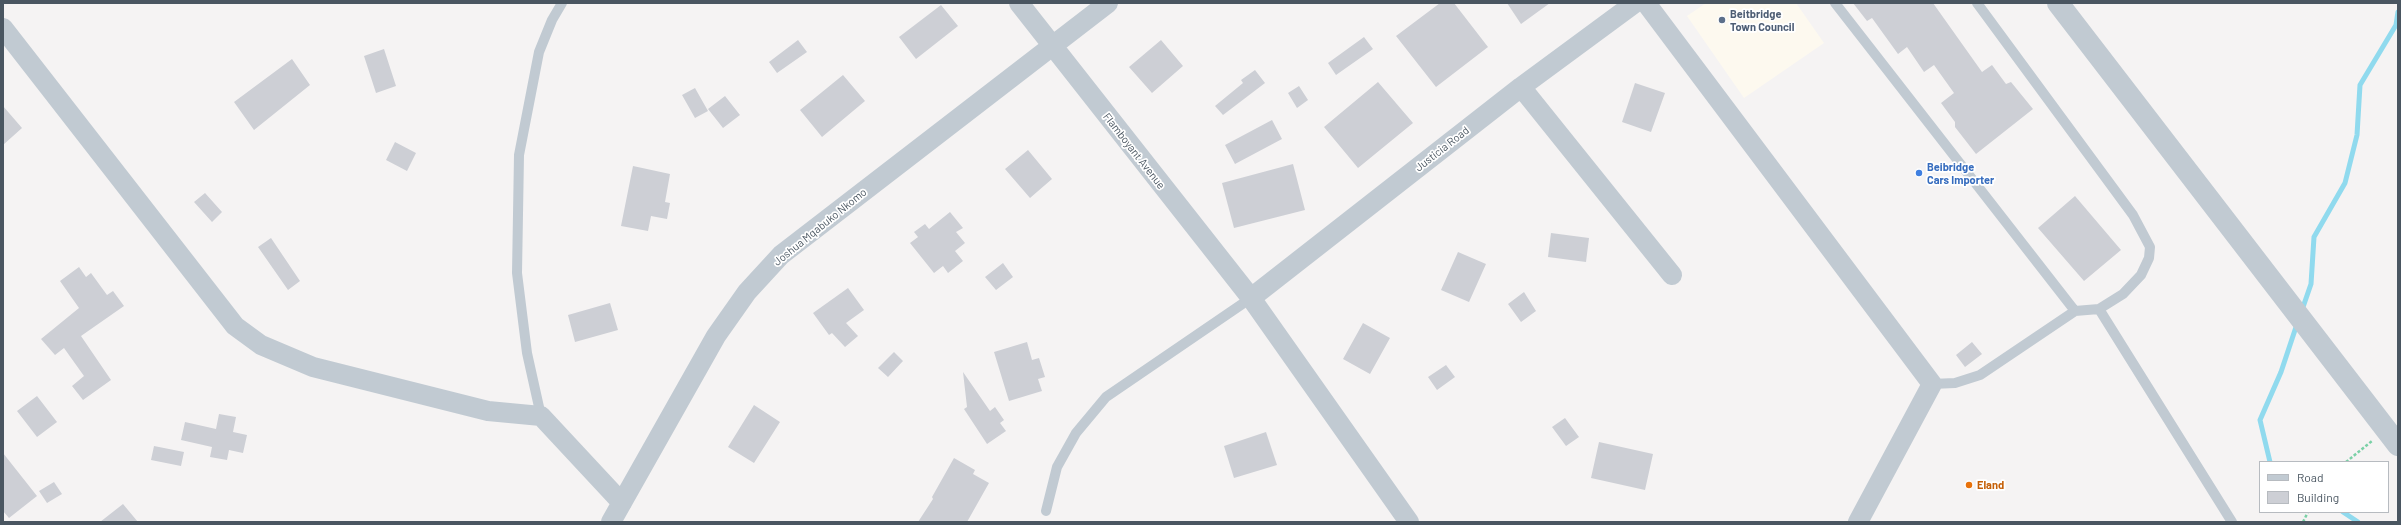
<!DOCTYPE html>
<style>
body{margin:0}
#map{position:relative;width:2401px;height:525px;overflow:hidden;background:#f5f3f3;font-family:Barlow,sans-serif}
canvas{display:block}
.frame{position:absolute;inset:0;border:4px solid #4a5661;pointer-events:none}
.legend{position:absolute;left:2259px;top:461px;width:130px;height:52px;box-sizing:border-box;background:#fff;border:1px solid #b7bbc0;margin:0;padding:5px 7px;list-style:none;font-size:12px;color:#4a5661}
.legend li{display:flex;align-items:center;gap:8px;height:20px}
.legend b{width:20px;border:1px solid #b7bbc0}
</style>
<div id="map">
<canvas width="2401" height="525"></canvas>
<div class="frame"></div>
<ul class="legend">
<li><b style="height:5px;background:#c1cad2"></b>Road</li>
<li><b style="height:11px;background:#cdcfd5"></b>Building</li>
</ul>
</div>
<script>
const ctx = document.querySelector('canvas').getContext('2d');
ctx.lineJoin = 'round';
function fill(path, color) { ctx.fillStyle = color; ctx.fill(path, 'evenodd'); }
const shape = rows => new Path2D(rows.map(r => 'M' + r).join(''));
function strokePath(path, color, width, dash) { ctx.strokeStyle = color; ctx.lineWidth = width; ctx.lineCap = dash ? 'butt' : 'round'; ctx.setLineDash(dash || []); ctx.stroke(path); }
function drawText(font, color, halo, rows, align = 'center') {
  ctx.font = font + ' Barlow,sans-serif'; ctx.lineWidth = 3.5; ctx.setLineDash([]); ctx.textBaseline = 'middle'; ctx.strokeStyle = halo; ctx.fillStyle = color; for (const [text, x, y, turn = 0] of rows) {
    ctx.save(); ctx.translate(x, y); ctx.rotate((+turn || 0) * Math.PI / 180); ctx.textAlign = isNaN(turn) ? turn : align; if (halo) ctx.strokeText(text, 0, 0); ctx.fillText(text, 0, 0); ctx.restore();
  }
}
fill(shape([
 [1706,3,1796,3,1824,43,1744,98,1687,16]
]), '#fdf9ef');
strokePath(shape([
 [2302,310,2311,284,2314,237,2345,183,2357,135,2360,85,2396,25,2398,12],
 [2270,462,2260,420,2281,372,2297,324],
 [2343,512,2358,522]
]), '#90daee', 5);
fill(shape([
 [1440,3,1454,3,1488,47,1436,87,1396,36],
 [1507,3,1550,3,1521,24],
 [1853,3,1933,3,1982,72,1992,65,2006,84,2011,82,2033,109,1976,154,1955,127,1955,122,1941,103,1954,93,1934,65,1924,72,1907,47,1898,54,1872,18,1867,21],
 [941,5,958,26,916,59,899,37],
 [1364,37,1373,49,1336,75,1328,63],
 [798,40,807,52,777,73,769,62],
 [1161,40,1183,66,1152,93,1129,67],
 [384,49,396,86,376,93,364,56],
 [292,59,310,85,254,130,234,102],
 [1255,70,1265,83,1223,115,1215,106,1243,83,1241,80],
 [843,75,865,101,822,137,800,110],
 [1378,82,1413,123,1358,168,1324,127],
 [1635,83,1665,93,1651,132,1622,122],
 [1299,86,1308,100,1297,108,1288,93],
 [695,88,708,111,695,118,682,95],
 [725,96,740,115,723,128,708,109],
 [3,106,22,128,3,145],
 [1272,120,1282,139,1235,164,1225,145],
 [395,142,416,153,407,171,386,160],
 [1028,150,1052,179,1030,198,1005,169],
 [1293,164,1305,210,1234,228,1222,183],
 [633,166,670,174,665,202,670,203,667,219,651,216,648,231,621,226],
 [205,193,222,212,212,222,194,202],
 [2075,196,2121,250,2084,281,2038,228],
 [950,212,963,228,956,232,965,243,955,251,963,261,948,273,943,266,934,273,910,243,918,237,914,232,925,224,929,229],
 [1551,233,1589,238,1586,262,1548,257],
 [271,238,300,281,288,290,258,247],
 [1458,252,1486,264,1469,302,1441,290],
 [1003,263,1013,277,996,290,985,277],
 [79,267,86,277,91,273,107,295,113,291,124,306,81,336,111,380,83,400,72,386,84,376,64,348,55,355,41,339,79,308,60,281],
 [848,288,864,310,846,323,858,336,845,347,832,333,829,335,813,313],
 [1524,292,1536,311,1521,322,1508,304],
 [610,303,618,330,575,342,568,315],
 [1363,323,1390,338,1370,374,1343,359],
 [1027,342,1032,360,1039,358,1045,377,1038,379,1042,391,1009,401,994,352],
 [1972,342,1982,354,1965,367,1956,355],
 [894,352,903,361,888,377,878,368],
 [1446,365,1455,377,1437,390,1428,377],
 [963,372,990,411,995,407,1004,420,1000,423,1006,431,987,444,964,409,967,407],
 [37,396,57,422,37,437,17,411],
 [754,405,780,422,754,463,728,447],
 [219,414,236,417,233,432,247,435,243,453,229,450,227,460,210,457,212,447,181,440,185,422,216,429],
 [1565,418,1579,437,1566,446,1552,427],
 [1266,432,1277,465,1234,478,1224,446],
 [1599,442,1653,454,1645,490,1591,478],
 [154,446,184,452,181,466,151,460],
 [3,453,37,496,9,518,3,511],
 [954,458,975,470,973,474,989,483,967,522,918,522,933,499,932,497],
 [54,482,62,494,47,503,39,491],
 [123,504,138,522,100,522]
]), '#cdcfd5');
strokePath(shape([
 [2346,462,2372,441],
 [2303,522,2308,512]
]), '#7ad0a6', 2.5, [3, 2]);
strokePath(shape([
 [1835,3,2075,311],
 [2099,309,2232,522],
 [1932,384,1955,383,1980,375,2075,311,2099,309,2123,294,2141,275,2149,258,2150,247,2133,215,1977,3],
 [541,416,527,353,517,273,519,155,539,52,552,20,562,3],
 [1046,511,1057,467,1076,433,1106,397,1251,298]
]), '#c1cad2', 10);
strokePath(shape([
 [1019,3,1251,298,1409,522],
 [1646,3,1932,384,1858,522],
 [3,28,235,326,261,345,313,367,488,411,541,416,622,503],
 [1521,87,1672,275],
 [1251,298,1521,87,1635,3],
 [611,522,716,336,747,292,781,255,1108,3]
]), '#c1cad2', 20);
strokePath(shape([
 [2058,3,2398,445]
]), '#c1cad2', 22);
for (const [x, y, r, color] of [
 [1722,20,4,"#5c6f8a"],
 [1919,173,4,"#3f7fe0"],
 [1969,485,4,"#e8710a"]
]) { const dot = new Path2D(); dot.arc(x, y, r, 0, 2 * Math.PI); ctx.fillStyle = color; ctx.fill(dot); strokePath(dot, '#fff', 1.5); }
drawText('bold 11px', '#4e5e75', '#fff', [
 ["Beitbridge",1730,14],
 ["Town Council",1730,27]
], 'left');
drawText('11px', '#4a5661', '#fff', [
 ["Justicia Road",1442,149,-38],
 ["Flamboyant Avenue",1134,151,52],
 ["Joshua Mqabuko Nkomo",820,227,-39]
]);
drawText('bold 11px', '#366cbe', '#fff', [
 ["Beibridge",1927,167],
 ["Cars Importer",1927,180]
], 'left');
drawText('bold 11px', '#c56008', '#fff', [
 ["Eland",1977,485]
], 'left');
</script>
